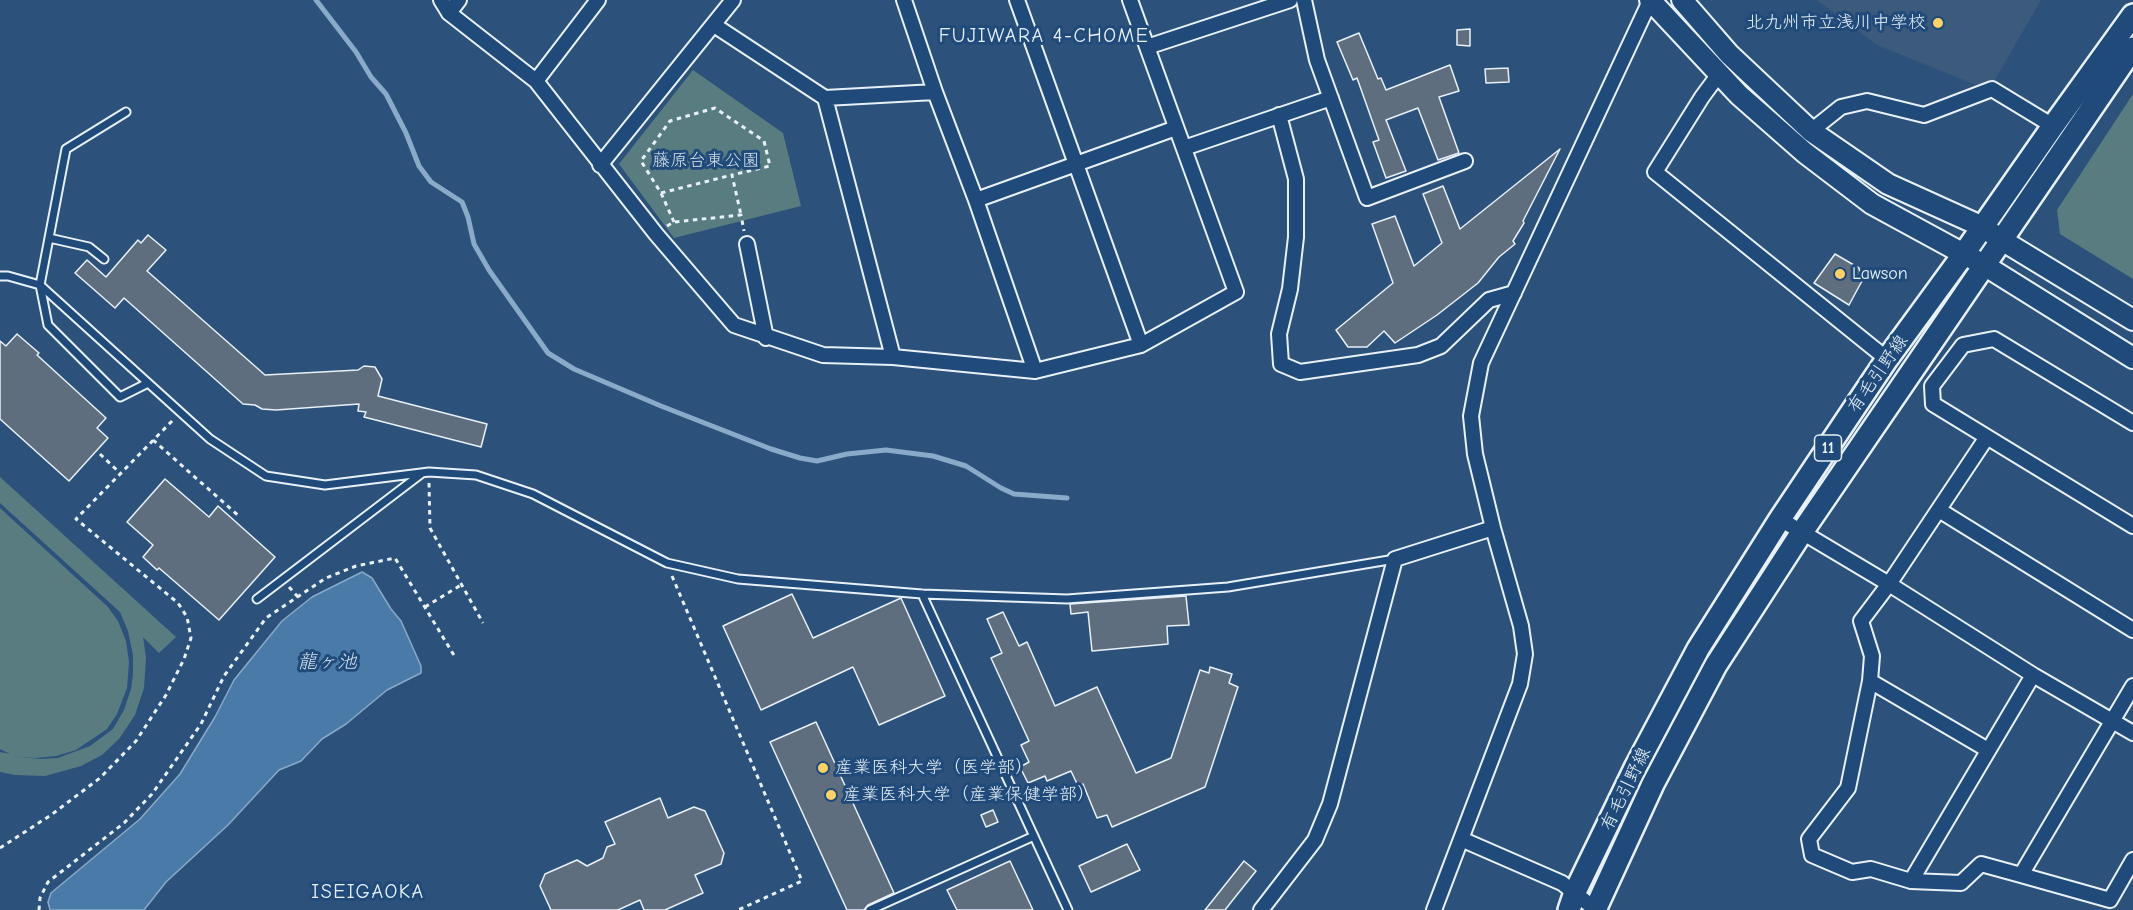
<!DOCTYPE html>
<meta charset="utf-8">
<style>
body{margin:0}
canvas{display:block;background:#2c517b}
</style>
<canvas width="2133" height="910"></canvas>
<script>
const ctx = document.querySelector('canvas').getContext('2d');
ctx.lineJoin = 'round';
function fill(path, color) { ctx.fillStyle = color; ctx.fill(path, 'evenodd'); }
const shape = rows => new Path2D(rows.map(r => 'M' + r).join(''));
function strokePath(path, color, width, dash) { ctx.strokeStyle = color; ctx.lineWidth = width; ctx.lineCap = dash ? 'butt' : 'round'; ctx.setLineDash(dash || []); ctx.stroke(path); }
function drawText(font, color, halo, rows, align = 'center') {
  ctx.font = font + ' "Comic Neue","Klee One",sans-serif'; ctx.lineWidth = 6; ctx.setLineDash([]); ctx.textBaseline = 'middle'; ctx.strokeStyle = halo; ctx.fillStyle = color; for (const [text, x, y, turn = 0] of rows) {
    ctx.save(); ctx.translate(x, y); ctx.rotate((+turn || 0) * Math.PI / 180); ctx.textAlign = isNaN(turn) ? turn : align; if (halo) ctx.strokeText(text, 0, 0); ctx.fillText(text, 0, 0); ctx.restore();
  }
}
fill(shape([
 [1817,0,2041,0,1993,83,1981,87,1877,45]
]), '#3b5a7c');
fill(shape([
 [693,70,783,133,801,206,674,238,619,164],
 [2133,94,2133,279,2060,234,2057,210],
 [0,477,176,637,159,653,143,637,146,658,144,688,135,715,119,739,102,755,81,766,45,776,15,775,0,772,0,752,10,754,0,749,0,508,108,607,118,621,126,641,129,662,127,688,117,714,107,729,76,750,56,756,35,758,12,756,40,759,58,758,90,746,113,729,124,710,131,689,133,675,133,655,128,631,120,612,0,503]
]), '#597c81');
const water = shape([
 [362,572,372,578,391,609,401,621,421,666,421,673,387,690,346,724,322,739,301,761,279,770,228,825,166,882,144,910,50,910,48,902,51,893,140,819,180,774,215,717,234,680,282,621,312,597,362,572]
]);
fill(water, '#4a7ba8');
strokePath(water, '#89aac8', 1.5);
strokePath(shape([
 [316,0,356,52,371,77,386,94,406,133,419,166,431,182,462,202,468,217,474,244,489,270,548,353,574,369,661,406,771,449,800,458,817,461,847,454,886,450,933,456,966,466,1001,488,1014,494,1067,498]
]), '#89aac8', 5);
const building = shape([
 [1470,29,1470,46,1457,45,1457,30,1470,29],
 [1359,33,1378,79,1381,78,1386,90,1450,65,1459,91,1439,97,1459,153,1438,160,1418,108,1386,120,1406,171,1386,178,1373,142,1379,140,1357,78,1353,80,1337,42,1359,33],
 [1508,68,1509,82,1486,83,1485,69,1508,68],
 [1560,149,1523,221,1524,223,1513,241,1515,244,1499,257,1478,283,1437,315,1395,343,1384,331,1367,347,1348,347,1336,330,1393,283,1372,224,1395,216,1414,266,1442,243,1423,194,1443,186,1460,229,1560,149],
 [148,235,166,250,147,271,265,375,358,370,364,366,375,367,382,379,378,396,487,424,481,447,364,417,366,412,358,411,359,404,276,410,262,409,255,405,243,404,124,298,115,308,75,273,87,260,106,277,138,240,141,243,148,235],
 [1835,254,1859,268,1862,281,1849,305,1814,283,1835,254],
 [17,334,39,353,37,355,106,418,97,428,108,438,69,481,0,419,0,341,6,346,17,334],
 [165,479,209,517,218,506,275,557,219,620,159,568,157,570,143,557,153,545,127,522,165,479],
 [792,594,813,638,901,598,945,696,879,725,853,667,761,710,723,626,792,594],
 [1186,596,1189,625,1167,626,1168,644,1092,651,1088,612,1071,614,1070,604,1186,596],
 [1003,612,1019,646,1027,642,1055,706,1097,687,1136,773,1171,758,1200,670,1209,673,1210,667,1232,674,1229,683,1238,687,1205,787,1112,827,1107,815,1097,818,1083,784,1078,786,1071,771,1047,781,1045,776,1028,783,1020,767,1029,762,1021,745,1029,741,991,658,1002,653,987,619,1003,612],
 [816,722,894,893,868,905,864,910,847,910,770,742,816,722],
 [660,798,668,818,694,807,705,811,724,853,721,864,695,875,703,893,665,910,644,910,640,900,618,910,551,910,540,886,545,874,577,860,587,866,603,858,607,847,615,844,605,822,660,798],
 [993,810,998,822,986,827,981,815,993,810],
 [1127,844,1140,870,1091,892,1079,866,1127,844],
 [1010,861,1033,910,957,910,947,890,1010,861],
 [1244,861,1256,871,1232,901,1225,910,1205,910,1244,861]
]);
fill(building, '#5f6e7f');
strokePath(building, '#e8f1f8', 1.5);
const lane = shape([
 [126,112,66,149,40,285,48,325,120,397,148,383],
 [49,238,89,247,104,259],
 [0,276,8,276,40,285,210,439,266,476,325,485,429,472,476,475,533,494,667,563,738,579,922,594,1067,599,1228,587,1395,559],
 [922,594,1068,910],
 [257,599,421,474],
 [870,910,1034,836]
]);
const street = shape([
 [441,0,449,13,536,81,656,234,734,325,823,355,893,357,1035,371,1141,345,1236,292,1130,0],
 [904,0,935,92,976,200,1035,371],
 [1017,0,1141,345],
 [1304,0,1317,60,1367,198,1465,161],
 [449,13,459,0],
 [714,25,825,98,935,92],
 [1147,47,1290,0],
 [1719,74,1702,97,1655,172,1887,359],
 [536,81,598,0],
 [825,98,893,357],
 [1279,115,1296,179,1296,237,1290,289,1279,334,1281,364,1300,372,1418,355,1441,346,1489,300,1514,293],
 [1811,131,1841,107,1867,101,1924,115,1992,89,2053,126],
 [1184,148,1331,98],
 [600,165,733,0],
 [976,200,1176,128],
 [747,244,766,338],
 [2133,423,1994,339,1963,345,1932,386,1933,404,1987,437,1889,584,1861,621,1872,656,1870,681,1848,788,1809,839,1812,855,1852,872,1871,869,1911,881,1961,883,1981,864,2021,875,2133,686],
 [1987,437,2133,526],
 [1939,510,2133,630],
 [1780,519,1889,584,2033,675,2133,733],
 [1870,681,1988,750],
 [1461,839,1562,883,1595,909,1600,910],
 [2021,875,2110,900,2133,860],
 [1911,881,2033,675],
 [1261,910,1315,840,1330,804,1395,559,1493,528],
 [1434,910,1520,684,1525,654,1521,626,1493,528,1475,454,1471,416,1481,363,1650,1]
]);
const secondary = shape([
 [1650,0,1739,95,1805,153,1872,204,1984,265,2133,358],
 [1682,0,1729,54,1811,131,1888,184,1983,227,2000,239,2133,320]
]);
const primary = shape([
 [1569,910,1575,892,1636,766,1698,649,1780,519,1887,359,1963,255,2053,126,2133,15],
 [1595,910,1653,784,1716,665,1802,532,2133,48]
]);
strokePath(lane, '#e8f1f8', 11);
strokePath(street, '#e8f1f8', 18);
strokePath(secondary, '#e8f1f8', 24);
strokePath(primary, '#e8f1f8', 26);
strokePath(shape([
 [661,193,732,175],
 [674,222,661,193,641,161,670,121,715,108,764,141,770,166,732,175,741,215],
 [667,226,674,222,741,215,744,231],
 [153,440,240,517],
 [100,454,121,474],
 [429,483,430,528,483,623],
 [672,576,802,881,738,910],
 [289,587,298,597],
 [425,607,461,585],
 [0,848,51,815,100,778,136,741,166,695,184,659,191,638,187,617,178,603,76,519,173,420],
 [39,910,40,898,48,882,124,823,152,794,201,724,224,676,266,618,326,578,356,566,395,558,455,657]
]), '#e8f1f8', 3, [4.5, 4.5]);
strokePath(lane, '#1f4a7a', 7);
strokePath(street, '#1f4a7a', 14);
strokePath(secondary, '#1f4a7a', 20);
strokePath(primary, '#1f4a7a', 21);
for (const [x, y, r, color] of [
 [1938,23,6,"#ffd166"],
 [1840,274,6,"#ffd166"],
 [823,768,6,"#ffd166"],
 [831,795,6,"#ffd166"]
]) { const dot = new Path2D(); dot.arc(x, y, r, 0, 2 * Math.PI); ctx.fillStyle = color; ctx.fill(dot); strokePath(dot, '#1f4a7a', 2); }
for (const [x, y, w] of [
 [1828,448,27]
]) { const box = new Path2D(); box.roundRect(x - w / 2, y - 13, w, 26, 4.5); ctx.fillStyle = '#1f4a7a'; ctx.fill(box); strokePath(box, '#e8f1f8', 1.5); }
drawText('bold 16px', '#e8f1f8', null, [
 ["11",1828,448]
]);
drawText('18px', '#e8f1f8', '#1f4a7a', [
 ["北九州市立浅川中学校",1926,23,"right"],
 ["Lawson",1852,274],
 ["産業医科大学（医学部）",835,768],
 ["産業医科大学（産業保健学部）",843,795]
], 'left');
drawText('18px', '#d3dfe6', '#1f4a7a', [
 ["藤原台東公園",706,161]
]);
drawText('18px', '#e8f1f8', '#1f4a7a', [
 ["有毛引野線",1878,374,-55],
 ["有毛引野線",1626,789,-64]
]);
ctx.letterSpacing = '1.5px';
drawText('20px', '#e8f1f8', '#1f4a7a', [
 ["FUJIWARA 4-CHOME",1044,36],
 ["ISEIGAOKA",368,892]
]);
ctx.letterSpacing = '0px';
drawText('italic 20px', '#d0dfec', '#1f4a7a', [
 ["龍ヶ池",327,662]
]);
</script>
